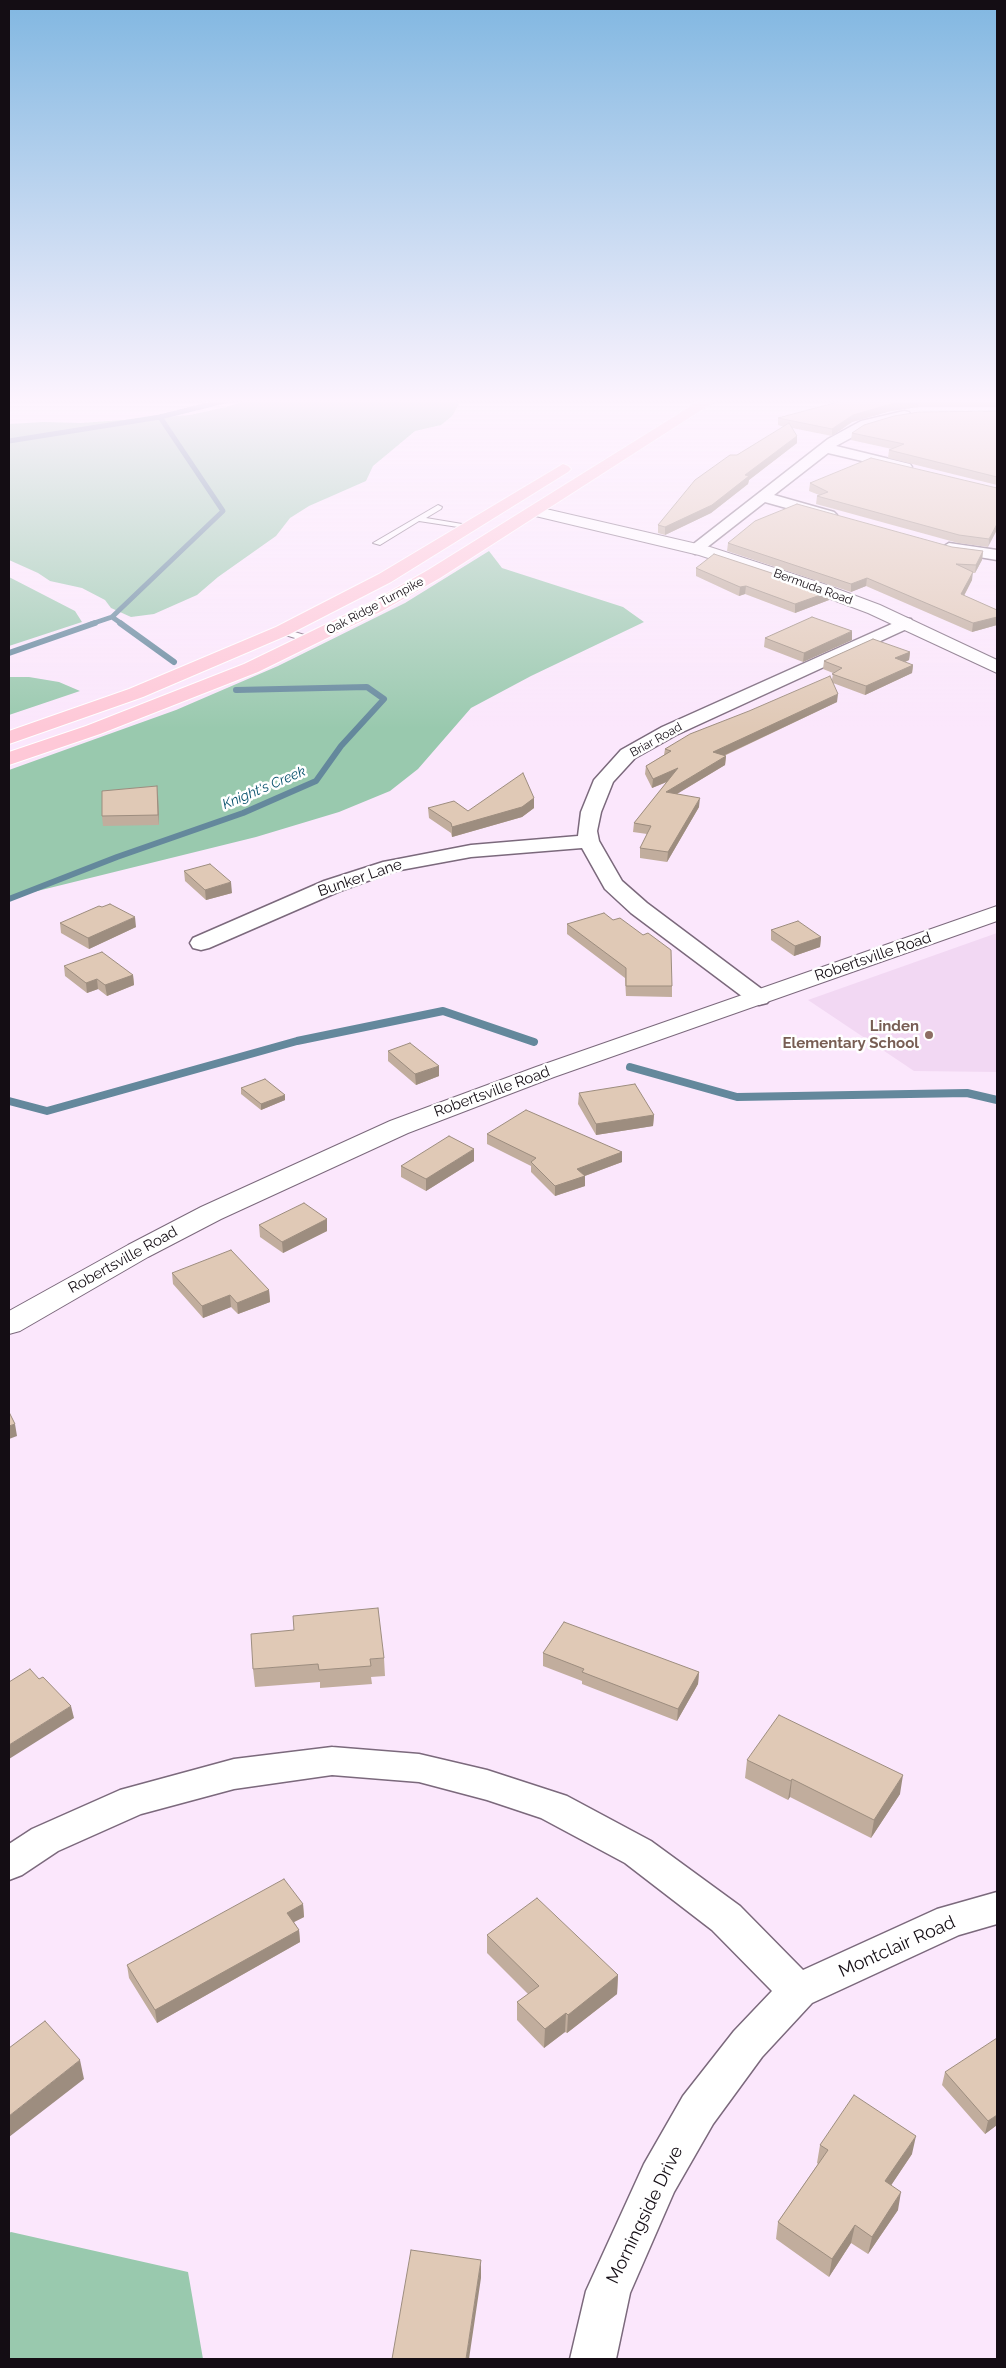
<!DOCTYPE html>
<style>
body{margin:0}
#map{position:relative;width:1006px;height:2368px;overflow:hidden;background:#fbe7fc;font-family:Raleway,sans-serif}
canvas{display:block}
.frame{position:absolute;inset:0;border:10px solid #140d14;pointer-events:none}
</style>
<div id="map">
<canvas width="1006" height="2368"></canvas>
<div class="frame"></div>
</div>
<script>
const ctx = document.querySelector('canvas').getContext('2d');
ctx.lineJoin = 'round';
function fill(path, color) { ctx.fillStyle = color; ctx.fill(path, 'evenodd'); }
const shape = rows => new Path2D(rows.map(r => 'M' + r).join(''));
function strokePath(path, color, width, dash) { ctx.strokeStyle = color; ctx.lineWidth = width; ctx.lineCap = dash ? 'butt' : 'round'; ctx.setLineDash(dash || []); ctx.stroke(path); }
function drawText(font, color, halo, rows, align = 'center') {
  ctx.font = font + ' Raleway,sans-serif'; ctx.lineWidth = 5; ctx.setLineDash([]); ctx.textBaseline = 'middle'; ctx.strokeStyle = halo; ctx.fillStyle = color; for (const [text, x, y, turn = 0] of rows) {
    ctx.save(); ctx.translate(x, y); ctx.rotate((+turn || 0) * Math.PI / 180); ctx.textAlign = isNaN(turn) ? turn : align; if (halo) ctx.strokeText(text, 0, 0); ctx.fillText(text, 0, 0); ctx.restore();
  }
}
fill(shape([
 [997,933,997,1072,914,1071,808,1000]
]), '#f2d8f3');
fill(shape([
 [254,398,423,398,455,399,459,404,452,416,441,425,415,431,373,466,366,481,309,506,290,518,276,536,218,577,197,595,154,614,131,617,111,608,105,600,82,588,50,581,38,573,9,560,9,424,44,422,81,423,190,415,226,407],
 [489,551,502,568,623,607,644,622,531,676,471,708,418,769,390,791,339,812,256,837,9,898,9,770,176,710,278,666,405,603],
 [9,577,75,611,82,622,9,646],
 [9,677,29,677,59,682,80,691,9,715],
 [11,2232,188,2272,203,2359,9,2359,9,2233]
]), '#99c9ae');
strokePath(shape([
 [9,441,160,417,236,398],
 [112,617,122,624],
 [91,624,112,617,223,511,160,417]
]), '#64889c', 5);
strokePath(shape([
 [120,623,174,662],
 [9,653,95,623],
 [9,899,117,857,243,813,316,781,341,746,384,699,367,687,236,690]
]), '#64889c', 6);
strokePath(shape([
 [630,1067,737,1097,967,1093,997,1100],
 [9,1101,47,1111,297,1041,443,1011,534,1042]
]), '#64889c', 8);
const service = shape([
 [438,505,442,507,441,509,426,518,468,525,472,527,471,529,419,521,380,545,373,543,438,505],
 [282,628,314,638,316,640,311,643,279,633,279,629,282,628]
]);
const minor = shape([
 [904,411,909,412,911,415,909,418,871,427,836,446,910,464,912,467,910,470,905,471,828,453,774,495,834,512,837,515,834,518,829,520,765,502,701,552,695,554,687,549,828,439,861,421,904,411],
 [949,543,997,550,997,560,943,551,941,548,949,543],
 [905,618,911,619,913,623,911,627,676,735,635,758,613,782,601,812,597,831,599,841,622,881,647,903,767,993,771,998,767,1003,759,1005,751,1003,631,913,605,889,582,848,471,857,395,871,340,891,209,948,201,950,193,948,190,943,193,938,324,881,383,862,471,845,578,836,581,812,594,780,621,750,662,727,905,618],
 [332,1747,419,1754,487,1770,567,1796,651,1841,740,1906,803,1970,937,1909,997,1892,997,1924,959,1935,812,2003,762,2057,713,2124,674,2192,630,2293,616,2359,570,2359,586,2291,644,2164,683,2096,734,2031,772,1991,712,1930,625,1863,541,1818,487,1800,419,1782,332,1775,234,1789,141,1814,58,1851,22,1875,9,1880,9,1844,32,1829,120,1790,234,1759,332,1747]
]);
const tertiary = shape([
 [533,506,710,547,824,584,880,605,997,660,997,673,868,613,812,592,699,555,527,514,525,511,533,506],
 [997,906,997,921,554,1077,408,1133,221,1219,148,1257,20,1331,9,1334,9,1311,128,1245,201,1207,390,1121,536,1067,997,906]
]);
const trunk = shape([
 [704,398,720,398,440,578,382,611,258,672,100,734,9,765,9,752,86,726,244,664,370,603,428,570,704,398],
 [563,464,568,466,571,469,568,472,391,582,288,635,143,697,9,744,9,731,129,689,276,627,379,574,563,464]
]);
strokePath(service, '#7b697c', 2);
strokePath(minor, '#7b697c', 3);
strokePath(tertiary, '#7b697c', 2);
strokePath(trunk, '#fff', 2);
fill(service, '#fff');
fill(minor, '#fff');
fill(tertiary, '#fff');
fill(trunk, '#fec8d7');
fill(shape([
 [853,398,997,398,997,407,918,407,891,411,852,422,832,436,792,428,797,436,797,443,749,480,748,484,711,513,665,535,658,533,658,525,737,455,784,427,778,425,778,418],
 [997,411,997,485,888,458,889,450,892,449,851,440,852,433],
 [810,483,997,488,988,547,958,543,816,504,817,496,819,495,809,491],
 [728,543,952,547,983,551,982,560,975,573,972,573,972,580,964,596,997,610,997,625,972,632,866,586,851,592,727,551],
 [696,568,829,600,795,613,745,594,739,596,696,576],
 [765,638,852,640,803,662,764,647],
 [910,652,909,660,905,662,913,665,912,673,865,695,833,683,837,702,724,756,726,756,725,765,677,794,699,807,667,862,640,858,640,848,647,834,633,832,634,823,667,782,652,788,645,774,646,766,664,755,665,749,832,680,833,673,823,669,824,661],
 [158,795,159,825,103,826,102,816],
 [428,808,468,811,534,808,522,817,452,837,451,833,429,818],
 [184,871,232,893,206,900,185,881],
 [60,923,136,927,89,949,61,933],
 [567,924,672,986,672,997,626,996,625,978,567,934],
 [771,930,821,937,820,947,794,956,771,940],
 [64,966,133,975,134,985,107,996,98,989,87,993,65,976],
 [388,1051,439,1076,416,1085,388,1061],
 [241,1088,285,1100,261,1110,241,1094],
 [579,1093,654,1115,653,1126,596,1135,578,1104],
 [487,1134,622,1152,622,1162,585,1176,585,1186,555,1196,531,1172,531,1166,487,1144],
 [474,1161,426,1191,401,1177,401,1166],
 [327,1219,327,1231,283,1253,260,1237,259,1225],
 [172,1273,269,1290,270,1302,238,1314,231,1307,203,1318,173,1284],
 [543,1653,699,1672,698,1684,677,1721,582,1684,582,1681,543,1666],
 [384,1658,385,1676,371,1677,372,1684,320,1688,320,1682,255,1687,253,1669],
 [747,1760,900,1794,871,1838,790,1797,788,1800,745,1778],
 [303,1904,304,1917,294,1922,299,1930,300,1942,157,2023,129,1978,127,1965],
 [487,1935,618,1975,617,1994,567,2033,565,2032,544,2048,517,2020,517,2002,528,1994,487,1953],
 [945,2072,997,2125,985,2134,942,2085],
 [820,2145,912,2154,891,2185,898,2210,868,2254,851,2243,829,2277,776,2239,778,2222,818,2164,817,2163]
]), '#c1ad9d');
fill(shape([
 [919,400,918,407,891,411,852,422,832,436,832,429,853,415,891,404],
 [797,436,797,443,749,480,748,484,711,513,665,535,665,527,745,475],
 [997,524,997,530,988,547,989,539],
 [983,551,982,560,975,573,976,565],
 [973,572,972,580,960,603,961,594],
 [867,578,866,586,851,592,851,584],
 [746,586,745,594,739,596,740,587],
 [829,592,829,600,795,613,795,604],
 [997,617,997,625,972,632,973,623],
 [852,631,852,640,803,662,804,653],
 [910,652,909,660,894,667,895,658],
 [913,665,912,673,865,695,866,686],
 [838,694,837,702,712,761,713,752],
 [726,756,725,765,665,801,666,792],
 [678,768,678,777,652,788,653,779],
 [157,786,158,795,159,825,158,815],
 [534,798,534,808,522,817,452,837,452,827],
 [700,798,699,807,667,862,668,852],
 [231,882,232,893,206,900,205,890],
 [135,917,136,927,89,949,88,938],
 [821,937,820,947,794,956,795,946],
 [133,975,134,985,107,996,105,985],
 [97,979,98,989,87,993,86,983],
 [439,1066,439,1076,416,1085,415,1074],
 [285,1095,285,1100,261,1110,261,1104],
 [654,1115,653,1126,596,1135,596,1124],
 [474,1149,474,1161,426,1191,426,1179],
 [622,1152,622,1162,579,1178,585,1176,585,1186,555,1196,555,1186,577,1169],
 [327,1219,327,1231,283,1253,282,1242],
 [269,1290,270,1302,238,1314,237,1303],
 [230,1295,231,1307,203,1318,202,1306],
 [15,1424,17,1436,9,1439,9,1426],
 [699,1672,698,1684,677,1721,678,1709],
 [71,1706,74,1718,9,1759,9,1745],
 [903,1775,900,1794,871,1838,874,1820],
 [792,1779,790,1797,788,1800,791,1781],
 [303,1904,304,1917,288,1925,287,1913],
 [299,1930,300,1942,157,2023,155,2010],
 [618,1975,617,1994,567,2033,568,2015],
 [566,2013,565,2032,544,2048,545,2029],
 [80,2060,84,2079,9,2137,9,2116],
 [997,2115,997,2125,985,2134,988,2121],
 [916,2136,912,2154,882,2199,885,2181],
 [901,2192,898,2210,868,2254,872,2237],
 [855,2225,851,2243,829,2277,832,2259],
 [481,2260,481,2278,469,2359,466,2359]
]), '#9d8d7f');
const building = shape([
 [853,398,997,398,997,400,919,400,891,404,853,415,832,429,778,418,853,398],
 [997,411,997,477,889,450,904,444,852,433,864,425,894,416,919,412,997,411],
 [789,423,797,436,745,475,749,476,712,505,665,527,658,525,695,480,730,455,737,455,789,423],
 [871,458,997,488,997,524,989,539,959,535,817,496,828,492,810,483,871,458],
 [797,504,952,547,983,551,976,565,956,564,973,572,961,594,997,610,997,617,973,623,867,578,851,584,728,543,755,521,797,504],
 [714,554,829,592,795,604,746,586,740,587,696,568,714,554],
 [812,617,852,631,804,653,765,638,812,617],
 [873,639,910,652,895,658,913,665,866,686,832,674,842,668,824,661,873,639],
 [830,676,838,694,713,752,726,756,666,792,700,798,668,852,640,848,651,826,634,823,678,768,653,779,646,766,671,751,665,749,690,734,749,711,830,676],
 [523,773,534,798,522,807,452,827,451,823,428,808,454,801,468,811,523,773],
 [157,786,158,815,102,816,102,791,157,786],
 [210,864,231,882,205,890,184,871,210,864],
 [110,904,135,917,88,938,60,923,99,906,102,907,110,904],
 [604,913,613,920,620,918,643,935,648,933,671,950,672,986,626,986,626,968,567,924,604,913],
 [798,921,821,937,795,946,771,930,798,921],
 [102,952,133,975,105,985,97,979,86,983,64,966,102,952],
 [410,1043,439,1066,415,1074,388,1051,410,1043],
 [265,1079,285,1095,261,1104,241,1088,265,1079],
 [635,1084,654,1115,596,1124,579,1093,635,1084],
 [526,1110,622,1152,577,1169,585,1176,555,1186,531,1162,536,1158,487,1134,526,1110],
 [449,1136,474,1149,426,1179,401,1166,449,1136],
 [304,1203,327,1219,282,1242,259,1225,304,1203],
 [231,1250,269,1290,237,1303,230,1295,202,1306,172,1273,231,1250],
 [9,1412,15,1424,9,1426,9,1412],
 [378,1608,384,1658,370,1659,371,1666,319,1670,318,1664,253,1669,251,1634,294,1630,293,1616,378,1608],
 [564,1622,699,1672,678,1709,582,1672,584,1669,543,1653,564,1622],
 [30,1669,39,1679,43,1677,71,1706,9,1745,9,1682,30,1669],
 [779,1715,903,1775,874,1820,792,1779,791,1781,747,1760,779,1715],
 [284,1879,303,1904,287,1913,299,1930,155,2010,127,1965,284,1879],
 [537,1898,618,1975,568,2015,566,2013,545,2029,517,2002,539,1986,487,1935,537,1898],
 [45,2021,80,2060,9,2116,9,2048,45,2021],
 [997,2038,997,2115,988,2121,945,2072,997,2038],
 [854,2095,916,2136,885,2181,901,2192,872,2237,855,2225,832,2259,778,2222,828,2150,820,2145,854,2095],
 [411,2250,481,2260,466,2359,392,2359,411,2250]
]);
fill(building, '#e0c9b6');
strokePath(building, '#9d8d7f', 1);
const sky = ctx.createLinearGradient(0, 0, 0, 729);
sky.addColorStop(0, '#81b7e1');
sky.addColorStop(0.55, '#fdf4fe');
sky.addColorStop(1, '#fdf4fe00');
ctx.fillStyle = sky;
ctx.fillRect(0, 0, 1006, 729);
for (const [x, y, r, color] of [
 [929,1035,5,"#8d6e63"]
]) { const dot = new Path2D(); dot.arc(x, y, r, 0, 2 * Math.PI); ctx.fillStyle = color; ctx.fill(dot); strokePath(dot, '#fff', 2); }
drawText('12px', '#140d14', '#fff', [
 ["Bermuda Road",813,587,20],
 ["Oak Ridge Turnpike",375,606,-28],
 ["Briar Road",656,740,-29]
]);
drawText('italic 14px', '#07516c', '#fff', [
 ["Knight's Creek",264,788,-23]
]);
drawText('15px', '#140d14', '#fff', [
 ["Bunker Lane",360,878,-19],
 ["Robertsville Road",873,957,-19],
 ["Robertsville Road",492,1092,-20],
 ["Robertsville Road",123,1260,-29]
]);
drawText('bold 15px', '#785e54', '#fff', [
 ["Linden",919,1026],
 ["Elementary School",919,1043]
], 'right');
drawText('18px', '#140d14', '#fff', [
 ["Montclair Road",897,1947,-24],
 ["Morningside Drive",645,2215,-64]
]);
</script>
